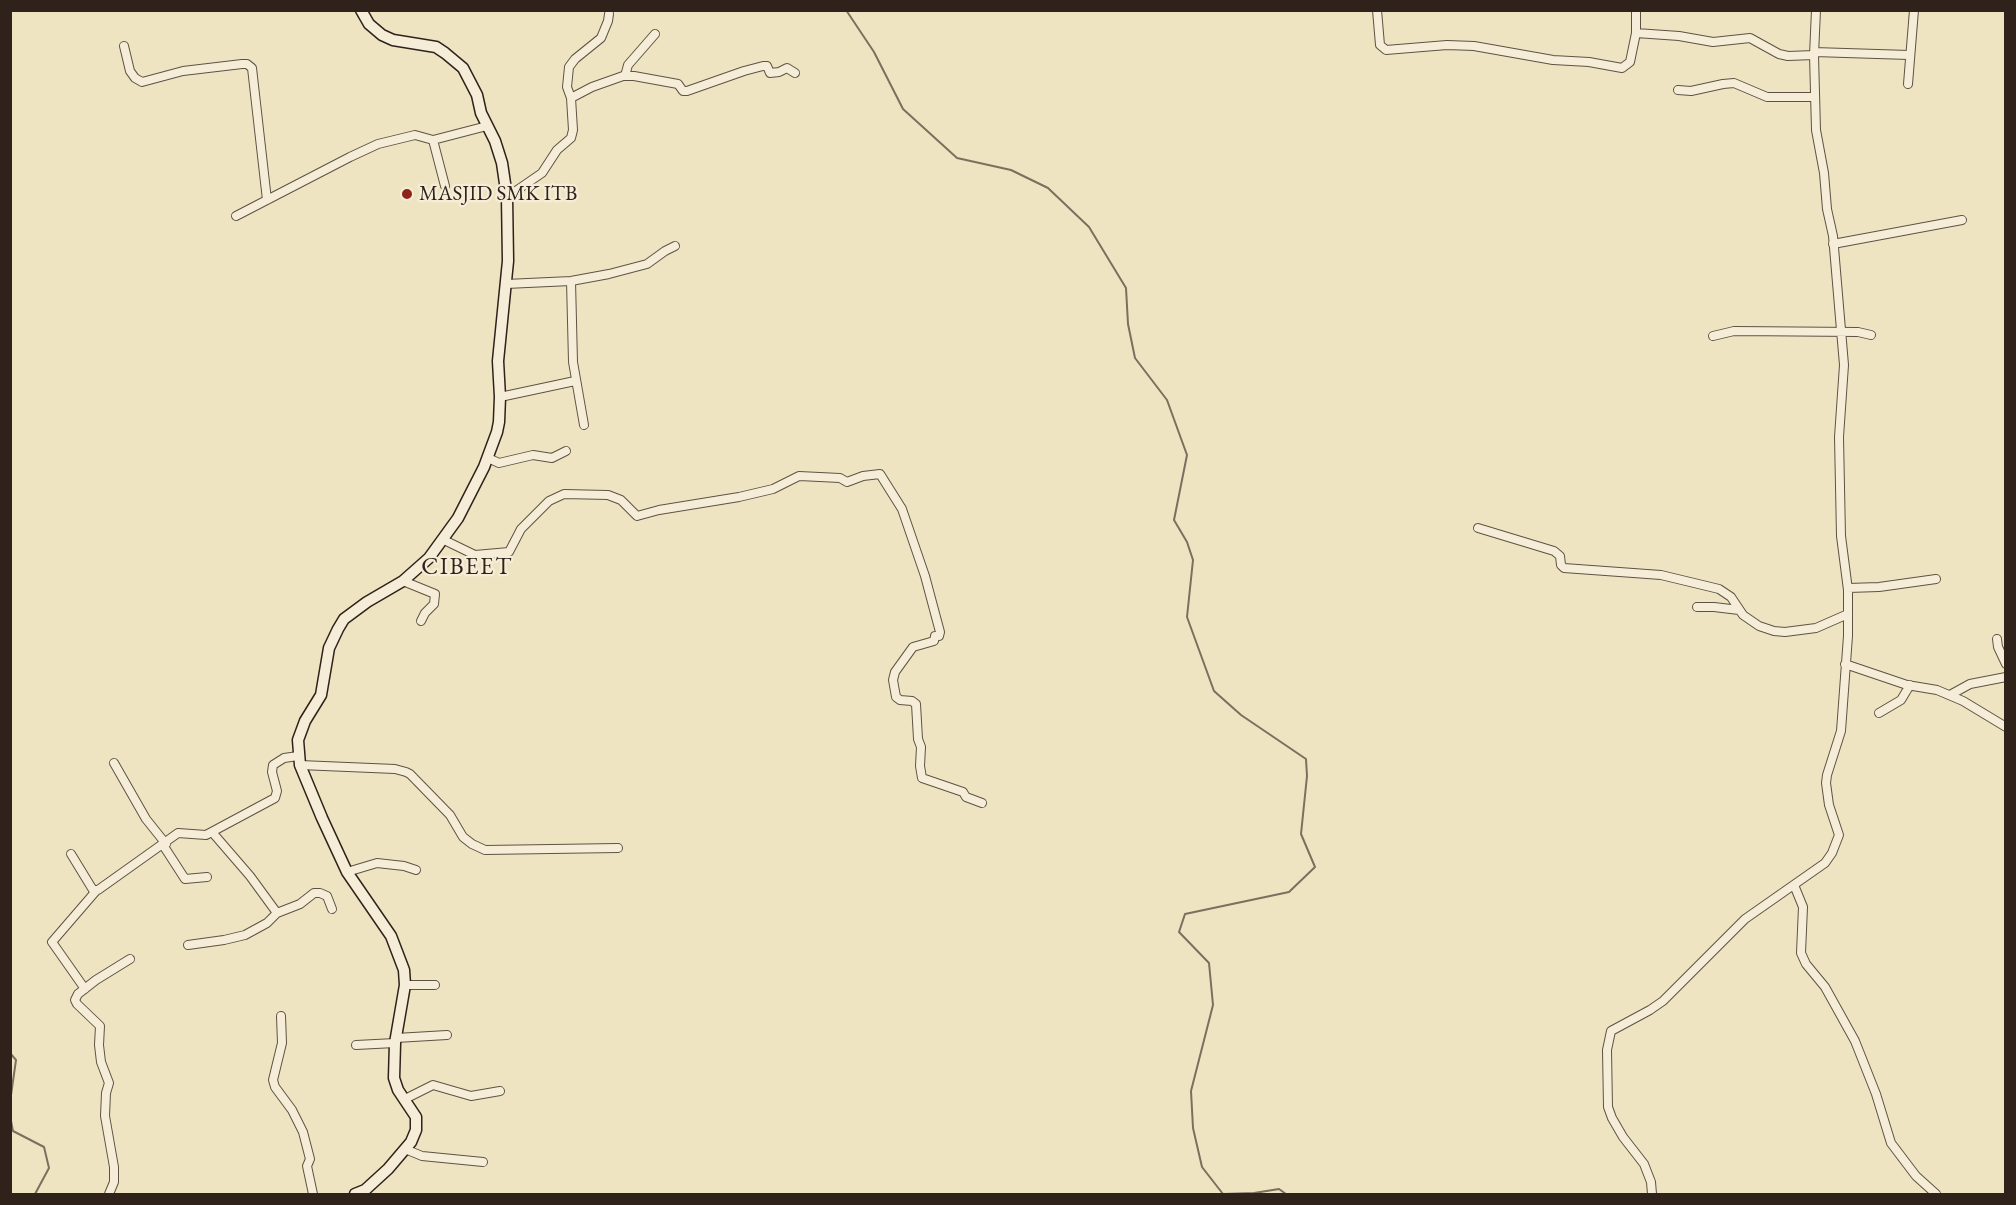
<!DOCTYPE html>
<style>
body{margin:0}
#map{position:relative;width:2016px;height:1205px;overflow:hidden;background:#efe4c2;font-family:"EB Garamond",serif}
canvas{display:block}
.frame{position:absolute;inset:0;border:12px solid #2f221a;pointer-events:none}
</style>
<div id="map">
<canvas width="2016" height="1205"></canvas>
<div class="frame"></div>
</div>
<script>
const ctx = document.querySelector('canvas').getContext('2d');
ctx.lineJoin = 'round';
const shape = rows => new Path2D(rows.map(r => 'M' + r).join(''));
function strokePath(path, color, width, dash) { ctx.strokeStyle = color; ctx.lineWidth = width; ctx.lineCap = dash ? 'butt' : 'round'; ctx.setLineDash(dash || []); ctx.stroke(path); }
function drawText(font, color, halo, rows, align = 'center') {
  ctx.font = font + ' "EB Garamond",serif'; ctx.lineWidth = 4.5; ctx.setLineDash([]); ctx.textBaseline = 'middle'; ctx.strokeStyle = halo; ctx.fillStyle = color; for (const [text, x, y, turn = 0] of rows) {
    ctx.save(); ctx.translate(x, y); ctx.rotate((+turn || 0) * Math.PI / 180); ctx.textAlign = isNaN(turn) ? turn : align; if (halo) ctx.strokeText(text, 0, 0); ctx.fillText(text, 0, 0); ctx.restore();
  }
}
strokePath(shape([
 [846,10,874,52,903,109,957,158,1011,170,1048,188,1089,227,1126,288,1128,324,1135,358,1167,400,1187,455,1174,520,1187,542,1193,560,1187,617,1214,691,1241,715,1306,759,1307,776,1301,834,1315,867,1289,892,1185,914,1179,932,1209,963,1213,1005,1191,1091,1193,1128,1202,1167,1223,1194,1254,1193,1279,1189,1286,1194],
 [10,1053,16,1060,10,1102],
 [10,1116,13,1131,44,1147,49,1168,35,1194]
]), '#7b6f5d', 2);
const minor = shape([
 [1377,10,1380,45,1386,50,1447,45,1474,46,1553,60,1589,62,1622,68,1630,62,1636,33,1679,36,1713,42,1750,38,1779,54,1788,56,1814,55],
 [1636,33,1636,10],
 [124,46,130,71,135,78,142,82,183,71,242,64,247,64,252,68,267,200],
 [1814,52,1909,55],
 [625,76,628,65,655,34],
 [1908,84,1914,10],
 [1678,90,1691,91,1723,84,1734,83,1767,97,1815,97],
 [571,98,567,87,569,67,575,59,601,38,608,21,609,14],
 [445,186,433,140,487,126],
 [507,197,542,173,557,150,571,138,573,130,571,98,592,87,623,76,634,76,678,84,683,91,687,91,744,71,763,66,767,66,770,73,779,72,787,68,795,73],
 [236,216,350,157,378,144,415,135,433,140],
 [1833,244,1962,220],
 [571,281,573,362,584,425],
 [506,284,571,281,609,274,647,264,665,251,675,246],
 [1713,336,1734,331,1858,332,1871,335],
 [500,397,575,381],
 [488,458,499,463,533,455,552,458,566,451],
 [1478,528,1554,551,1560,556,1561,565,1564,568,1661,575,1719,589,1731,597,1743,615,1759,626,1774,631,1785,632,1816,628,1848,614],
 [444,540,475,555,509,552,521,529,549,501,564,494,608,495,621,500,637,516,659,510,739,497,773,489,799,476,840,478,847,482,863,476,880,474,902,509,925,576,940,632,939,636,935,636,934,641,913,647,895,672,893,680,896,697,900,700,912,701,916,704,918,739,921,747,920,766,922,778,963,792,966,797,982,803],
 [403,581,435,594,434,604,425,613,421,621],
 [1848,588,1879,587,1936,579],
 [1697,607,1714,607,1739,610],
 [1997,639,1998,647,2006,664],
 [1845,664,1907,685,1937,690,1963,701,2006,727],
 [1950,695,1970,684,2006,677],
 [1879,713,1901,700,1910,685],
 [114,763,146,819,166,844],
 [300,765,395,769,406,772,410,774,450,815,463,837,472,844,485,850,618,848],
 [212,832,250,876,277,913],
 [163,845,185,879,207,877],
 [71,854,93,890,98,890,178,833,206,835,275,798,277,791,272,772,273,765,284,758,298,756],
 [347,872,377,863,404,866,416,870],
 [1794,885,1803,907,1801,953,1806,964,1825,987,1855,1041,1876,1094,1891,1143,1916,1176,1936,1194],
 [188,945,224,940,245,935,267,923,277,913,300,904,314,893,320,893,327,896,332,909],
 [405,985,435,985],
 [85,989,52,942,96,891],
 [281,1016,282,1043,273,1080,275,1087,292,1110,303,1132,310,1159,307,1166,313,1194],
 [396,1038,447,1035],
 [356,1045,395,1043],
 [405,1099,433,1085,471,1096,500,1091],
 [405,1149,422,1156,483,1162],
 [109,1194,114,1182,114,1167,105,1116,106,1093,109,1083,101,1062,99,1045,100,1026,77,1004,75,1000,78,994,96,980,130,959],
 [1652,1194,1651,1182,1644,1164,1623,1137,1612,1118,1608,1107,1607,1050,1611,1031,1650,1010,1663,1001,1745,919,1825,863,1832,853,1839,835,1829,805,1826,783,1827,775,1841,731,1848,636,1848,590,1841,536,1839,437,1844,365,1833,236,1827,209,1824,173,1816,130,1814,55,1816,10]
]);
const secondary = shape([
 [355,1194,365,1190,388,1169,411,1142,416,1130,416,1117,398,1090,394,1078,395,1043,405,985,404,970,391,936,347,872,322,818,300,765,298,740,305,721,321,695,329,648,338,629,344,619,367,602,403,581,429,558,458,518,484,467,497,432,499,422,500,397,498,361,508,261,507,197,502,163,495,141,481,113,477,95,463,68,445,53,436,47,393,40,382,35,369,24,361,10]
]);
strokePath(minor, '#5f5244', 10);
strokePath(secondary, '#2f221a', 13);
strokePath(minor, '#f5edd7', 8);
strokePath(secondary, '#f5edd7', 10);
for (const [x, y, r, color] of [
 [407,194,6,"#8f2418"]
]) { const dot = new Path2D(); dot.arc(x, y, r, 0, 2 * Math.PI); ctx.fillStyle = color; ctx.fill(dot); strokePath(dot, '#f5edd7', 2); }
drawText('21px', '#2f221a', '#f5edd7', [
 ["MASJID SMK ITB",419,194]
], 'left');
ctx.letterSpacing = '1.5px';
drawText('24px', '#2f221a', '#f5edd7', [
 ["CIBEET",467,567]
]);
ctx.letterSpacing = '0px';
</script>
